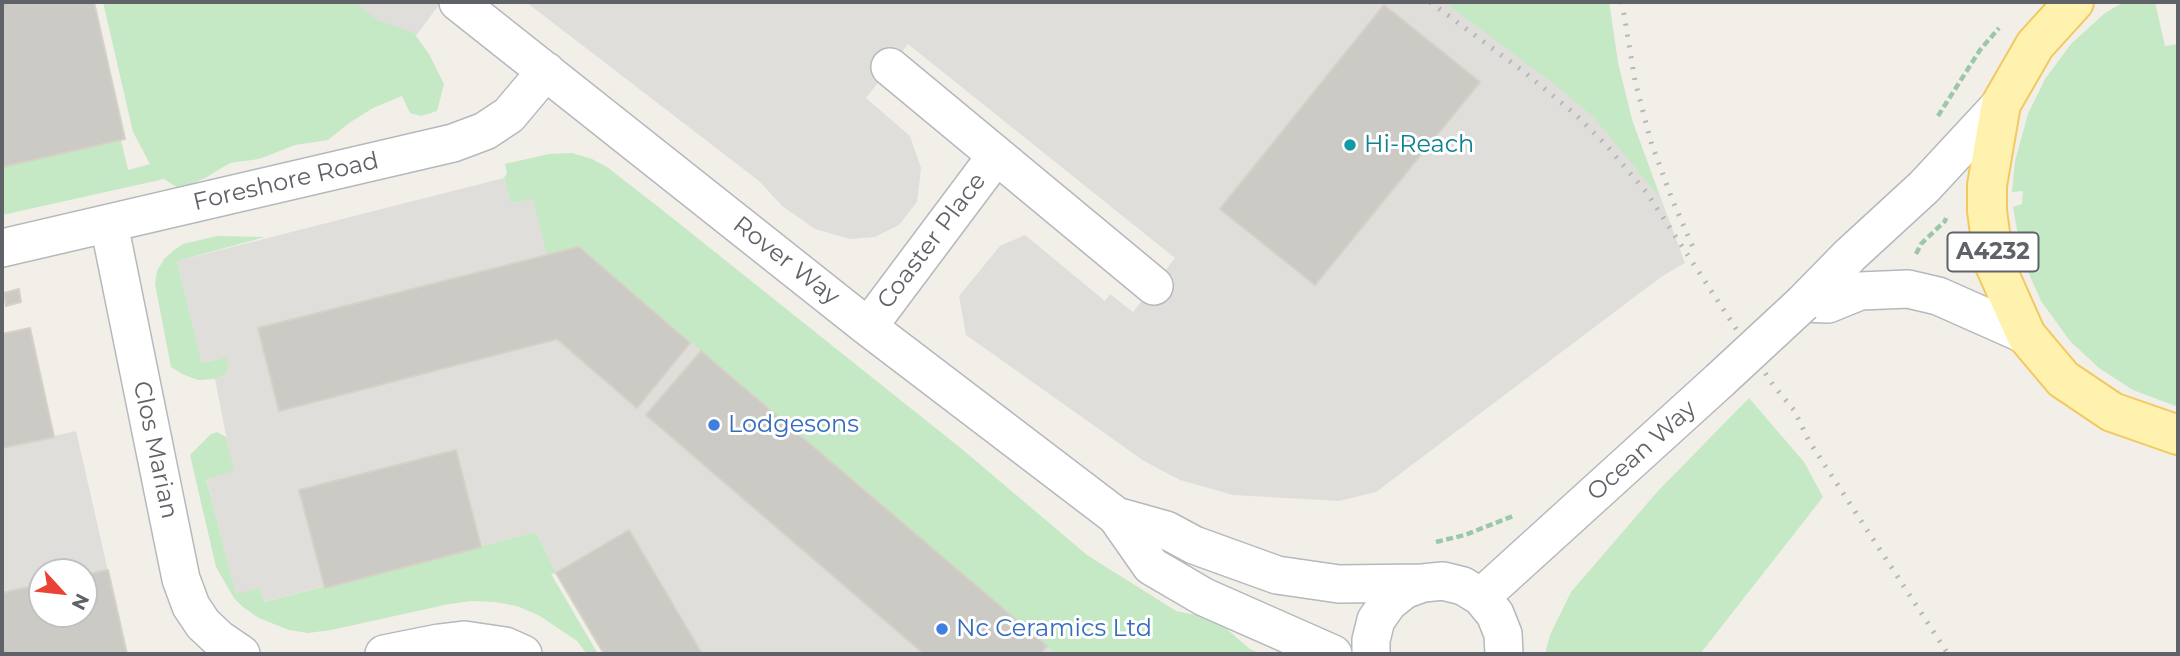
<!DOCTYPE html>
<style>
body{margin:0}
#map{position:relative;width:2180px;height:656px;overflow:hidden;background:#f1efe8;font-family:Montserrat,sans-serif}
canvas{display:block}
.frame{position:absolute;inset:0;border:4px solid #5f6368;pointer-events:none}
.north{position:absolute;left:28px;top:558px;width:70px;height:70px;box-sizing:border-box;background:#fff;border:2px solid #bfc1c3;border-radius:50%;rotate:117deg;font-size:19px;font-weight:700;line-height:28px;text-align:center;color:#5f6368}
.north::after{content:'';display:block;margin:auto;width:24px;height:32px;background:#ea4335;clip-path:polygon(50% 0,100% 100%,50% 72%,0 100%)}
</style>
<div id="map">
<canvas width="2180" height="656"></canvas>
<div class="frame"></div>
<div class="north">N</div>
</div>
<script>
const ctx = document.querySelector('canvas').getContext('2d');
ctx.lineJoin = 'round';
function fill(path, color) { ctx.fillStyle = color; ctx.fill(path, 'evenodd'); }
const shape = rows => new Path2D(rows.map(r => 'M' + r).join(''));
function strokePath(path, color, width, dash) { ctx.strokeStyle = color; ctx.lineWidth = width; ctx.lineCap = dash ? 'butt' : 'round'; ctx.setLineDash(dash || []); ctx.stroke(path); }
function drawText(font, color, halo, rows, align = 'center') {
  ctx.font = font + ' Montserrat,sans-serif'; ctx.lineWidth = 6; ctx.setLineDash([]); ctx.textBaseline = 'middle'; ctx.strokeStyle = halo; ctx.fillStyle = color; for (const [text, x, y, turn = 0] of rows) {
    ctx.save(); ctx.translate(x, y); ctx.rotate((+turn || 0) * Math.PI / 180); ctx.textAlign = isNaN(turn) ? turn : align; if (halo) ctx.strokeText(text, 0, 0); ctx.fillText(text, 0, 0); ctx.restore();
  }
}
fill(shape([
 [316,2,441,2,393,67],
 [526,2,1609,2,1618,63,1632,120,1685,263,1661,277,1376,492,1339,501,1233,495,1180,480,1144,461,966,335,959,296,1000,246,1025,235,1105,301,1110,294,1133,312,1175,258,908,44,866,98,910,136,921,168,917,202,899,225,875,237,850,239,815,229,782,206,759,181],
 [504,178,511,203,533,198,547,254,579,247,1056,654,604,654,556,573,536,532,263,602,259,588,236,595,206,478,233,471,215,379,225,375,227,357,202,363,177,261],
 [30,328,54,436,76,431,127,654,2,654,2,335],
 [42,572,84,572,84,614,42,614]
]), '#e0deda');
fill(shape([
 [103,2,354,2,377,20,414,33,429,54,444,84,437,111,421,116,410,113,402,96,373,108,349,123,328,140,295,145,259,159,230,163,205,178,180,189,164,179,2,215,2,167,121,140,128,170,150,164,133,132],
 [1444,2,1609,2,1618,63,1632,120,1660,198,1594,117,1549,80],
 [2124,2,2155,2,2165,46,2178,44,2178,407,2133,390,2099,368,2070,341,2041,301,2022,258,2013,207,2022,204,2023,191,2012,192,2015,161,2028,114,2045,79,2071,44,2105,13],
 [572,153,592,159,607,167,661,209,963,450,1087,555,1176,611,1215,619,1250,649,1261,654,1056,654,579,247,547,255,533,199,511,203,504,178,507,174,505,164,549,154],
 [217,236,265,237,177,261,202,363,227,357,228,367,225,375,215,379,198,380,182,374,171,367,155,284,157,271,164,259,173,251,183,244],
 [1749,398,1804,462,1823,497,1700,654,1545,654,1550,635,1571,592,1658,491],
 [217,432,226,437,234,471,206,479,236,594,259,588,264,602,536,532,556,573,551,574,598,654,587,654,577,641,540,616,517,606,495,602,471,601,449,604,331,630,308,633,289,630,259,618,243,607,234,598,216,567,190,455,211,434]
]), '#c5e8c5');
const building = shape([
 [2,2,94,2,125,139,2,167,2,2],
 [1384,5,1480,82,1315,285,1220,209,1384,5],
 [579,247,690,343,637,408,557,339,279,411,258,328,579,247],
 [19,289,21,302,6,306,4,293,19,289],
 [30,328,54,437,2,448,2,334,30,328],
 [701,351,709,358,1047,646,1040,654,924,654,646,415,701,351],
 [456,450,481,547,325,588,299,490,456,450],
 [629,530,702,654,604,654,556,573,629,530],
 [108,570,127,654,2,654,2,593,42,584,42,614,84,614,84,575,108,570]
]);
fill(building, '#cccac5');
strokePath(building, '#d6d1c6', 2);
const minor = shape([
 [458,2,868,327,1116,516,1151,566,1204,597,1333,654],
 [890,67,1154,286],
 [109,224,181,579,191,606,203,624,219,639,241,654],
 [2,248,453,143,485,131,509,115,546,71],
 [1803,303,1850,255,1924,187,2001,104],
 [1803,303,1828,304,1860,291,1908,289,1938,296,2026,335],
 [868,327,996,156],
 [1116,516,1166,530,1194,545,1277,575,1339,584,1423,583],
 [1481,597,1720,380],
 [384,654,439,643,464,640,505,646,523,654],
 [1371,654,1371,640,1376,620,1388,603,1404,590,1423,583,1443,581,1463,586,1481,597,1495,614,1503,634,1504,654]
]);
const major = shape([
 [2074,2,2035,45,2001,104,1987,185,1987,211,1994,263,2026,335,2063,379,2112,412,2178,435]
]);
strokePath(minor, '#b5b8bc', 40);
strokePath(major, '#f2c960', 42);
strokePath(shape([
 [1938,116,1980,50,1999,28],
 [1916,254,1921,244,1945,221,1946,218],
 [1436,542,1465,535,1513,516]
]), '#9cc7a9', 4.5, [7, 3.5]);
strokePath(minor, '#fff', 37);
strokePath(major, '#fff2af', 38);
strokePath(shape([
 [1430,2,1523,71,1575,114,1607,146,1647,193,1773,385,1794,410,1809,441,1948,654],
 [1622,2,1635,81,1651,142,1672,199,1695,252]
]), '#b6b7b8', 5, [2, 9]);
const minorBridge = shape([
 [1720,380,1803,303]
]);
strokePath(minorBridge, '#b5b8bc', 40, []);
strokePath(minorBridge, '#fff', 37);
for (const [x, y, r, color] of [
 [1350,145,7,"#0f9aa8"],
 [714,425,7,"#3f7fe0"],
 [942,629,7,"#3f7fe0"]
]) { const dot = new Path2D(); dot.arc(x, y, r, 0, 2 * Math.PI); ctx.fillStyle = color; ctx.fill(dot); strokePath(dot, '#fff', 2.5); }
for (const [x, y, w] of [
 [1993,252,91]
]) { const box = new Path2D(); box.roundRect(x - w / 2, y - 19.5, w, 39, 5); ctx.fillStyle = '#fff'; ctx.fill(box); strokePath(box, '#5f6368', 2); }
drawText('bold 23px', '#5f6368', null, [
 ["A4232",1993,252]
]);
drawText('24px', '#0d838f', '#fff', [
 ["Hi-Reach",1364,145]
], 'left');
drawText('24px', '#5f6368', '#fff', [
 ["Foreshore Road",286,182,-13],
 ["Coaster Place",932,241,-53],
 ["Rover Way",786,261,38],
 ["Clos Marian",155,450,78],
 ["Ocean Way",1642,451,-42]
]);
drawText('24px', '#366cbe', '#fff', [
 ["Lodgesons",728,425],
 ["Nc Ceramics Ltd",956,629]
], 'left');
</script>
